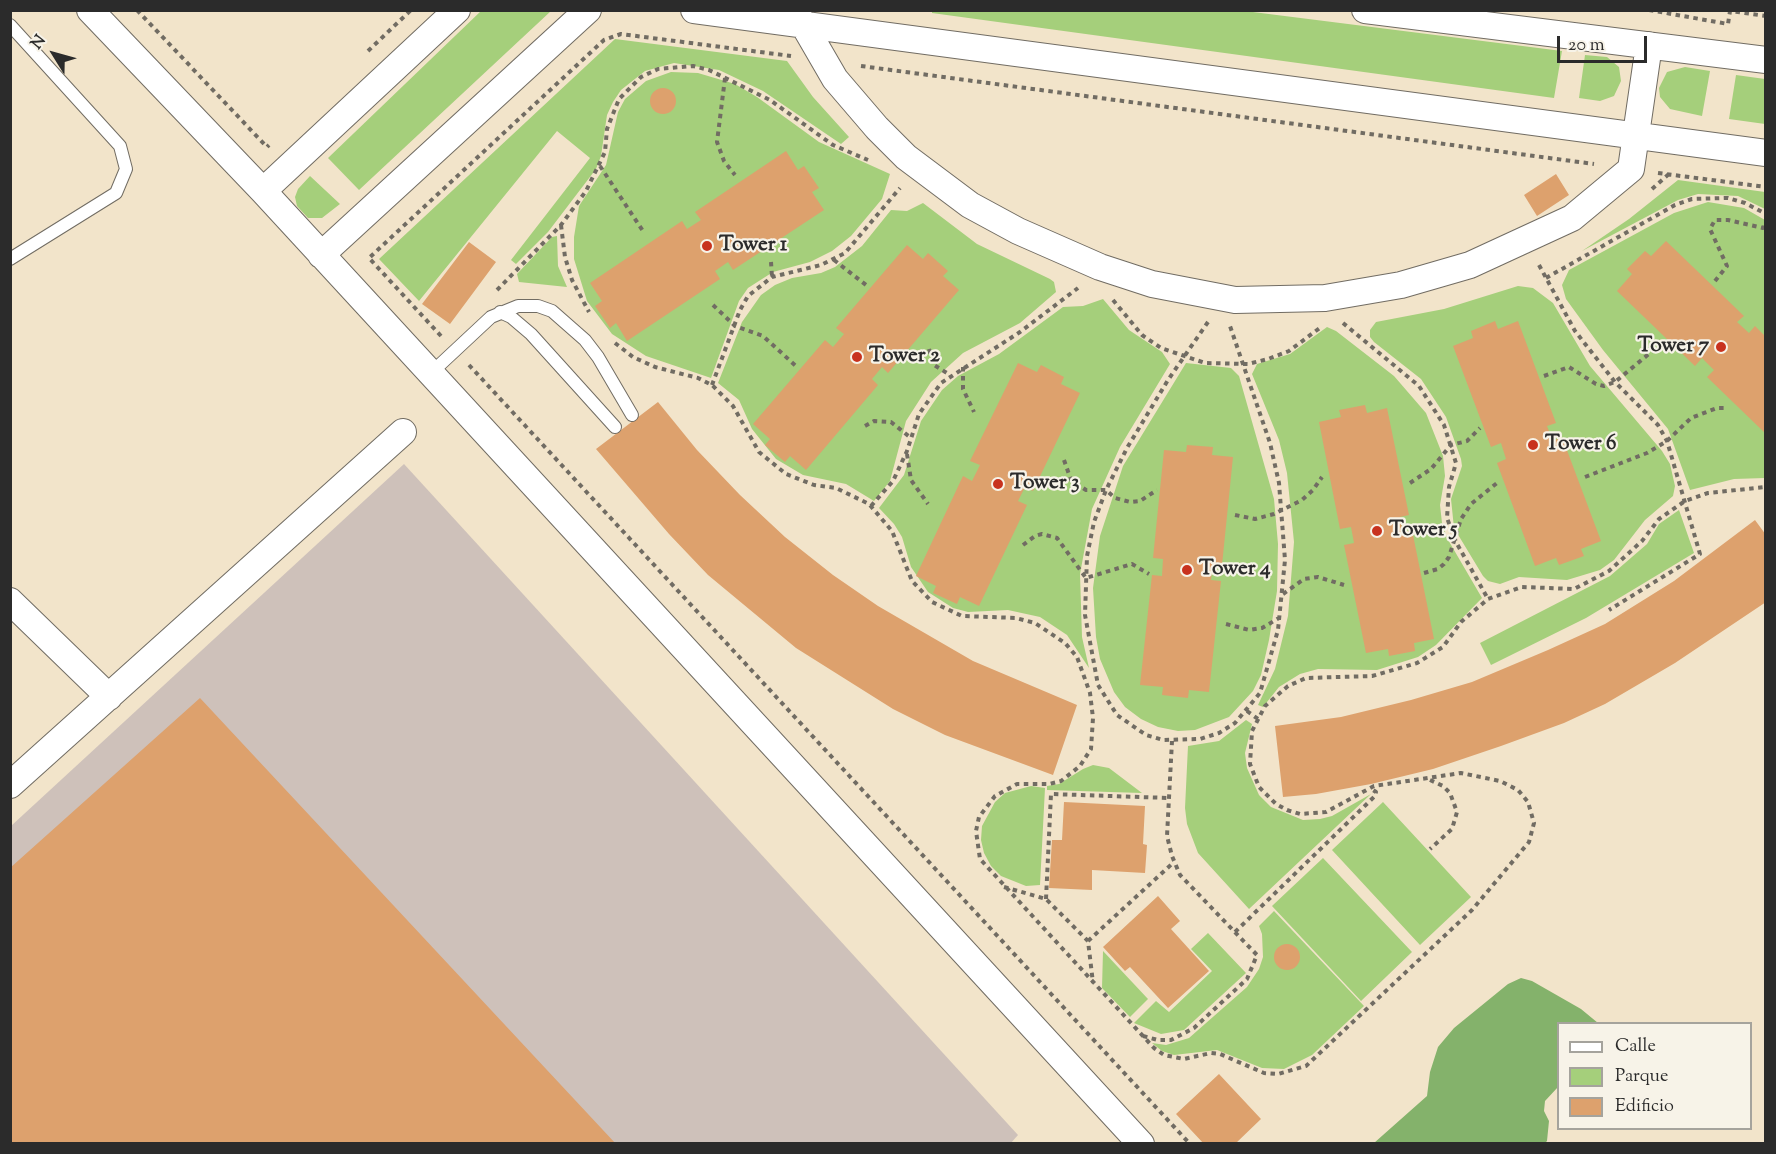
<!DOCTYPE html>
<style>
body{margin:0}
#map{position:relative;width:1776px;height:1154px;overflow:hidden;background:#f2e4ca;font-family:"Sorts Mill Goudy",serif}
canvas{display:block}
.frame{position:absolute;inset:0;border:12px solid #2b2b2b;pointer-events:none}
.legend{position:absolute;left:1557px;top:1022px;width:195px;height:108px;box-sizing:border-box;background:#f7f3e8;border:2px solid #a5a39c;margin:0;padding:8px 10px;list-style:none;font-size:18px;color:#2b2b2b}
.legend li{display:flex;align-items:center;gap:12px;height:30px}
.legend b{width:30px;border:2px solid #a5a39c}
.north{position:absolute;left:24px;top:24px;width:60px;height:60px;-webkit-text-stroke:4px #f7f3e8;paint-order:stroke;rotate:307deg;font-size:16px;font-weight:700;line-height:24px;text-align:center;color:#2b2b2b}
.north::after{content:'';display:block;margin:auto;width:21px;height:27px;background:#2b2b2b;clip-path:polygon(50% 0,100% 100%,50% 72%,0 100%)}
.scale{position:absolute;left:1557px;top:36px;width:90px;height:27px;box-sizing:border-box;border:3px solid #2b2b2b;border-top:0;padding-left:8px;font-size:18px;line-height:21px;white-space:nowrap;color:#2b2b2b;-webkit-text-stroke:4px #f7f3e8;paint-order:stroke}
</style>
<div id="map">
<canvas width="1776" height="1154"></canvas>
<div class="frame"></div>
<ul class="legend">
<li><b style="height:8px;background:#fff"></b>Calle</li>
<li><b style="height:16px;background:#a5cf7b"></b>Parque</li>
<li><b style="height:16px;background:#dda16d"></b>Edificio</li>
</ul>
<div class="north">N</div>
<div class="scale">20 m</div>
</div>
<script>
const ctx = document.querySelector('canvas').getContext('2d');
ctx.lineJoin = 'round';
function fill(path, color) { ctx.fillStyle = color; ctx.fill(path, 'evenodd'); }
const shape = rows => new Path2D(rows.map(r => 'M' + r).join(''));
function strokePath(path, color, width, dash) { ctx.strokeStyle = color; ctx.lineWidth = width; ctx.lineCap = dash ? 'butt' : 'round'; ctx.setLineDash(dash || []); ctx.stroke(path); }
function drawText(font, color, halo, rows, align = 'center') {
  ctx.font = font + ' "Sorts Mill Goudy",serif'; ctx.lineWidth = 4.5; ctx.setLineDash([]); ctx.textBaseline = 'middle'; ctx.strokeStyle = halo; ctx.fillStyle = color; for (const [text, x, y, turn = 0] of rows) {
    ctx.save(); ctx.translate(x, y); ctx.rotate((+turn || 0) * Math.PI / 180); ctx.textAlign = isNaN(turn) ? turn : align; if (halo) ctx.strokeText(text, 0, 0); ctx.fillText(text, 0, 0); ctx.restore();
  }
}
fill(shape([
 [404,464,1018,1135,1010,1144,11,1144,11,826]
]), '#cec1ba');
fill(shape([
 [481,11,551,11,359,190,328,158],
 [932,11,1245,11,1562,51,1554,98,932,13],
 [615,39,787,61,813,97,849,137,841,144,763,91,719,70,674,63,645,71,621,90,613,102,607,115,601,156,596,169,548,232,516,264,511,260,590,158,557,131,419,301,379,259],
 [1585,55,1607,57,1619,67,1621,81,1614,96,1600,101,1579,98],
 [1685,67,1710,71,1702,116,1670,109,1660,97,1659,88,1667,72],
 [671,72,698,73,735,84,757,97,819,142,890,174,882,199,851,236,832,251,810,262,773,272,748,288,739,301,711,378,646,356,612,334,587,301,574,259,574,237,579,206,606,165,618,112,625,99,646,81],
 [1736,75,1765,79,1765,124,1729,119],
 [310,176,340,204,322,218,308,218,297,206,295,197,298,189],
 [1678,180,1765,192,1765,209,1738,196,1698,194,1678,200,1582,251,1629,219],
 [1708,202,1744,208,1765,220,1765,478,1734,479,1690,490,1668,429,1603,350,1566,299,1562,285,1569,270,1674,213],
 [923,203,977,244,1050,279,1054,282,1056,292,1020,323,963,353,931,382,906,421,890,481,874,501,846,484,803,475,776,459,752,429,739,400,718,383,742,322,761,295,775,285,792,278,821,273,835,267,862,246,891,210,907,211],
 [557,236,558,266,567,287,519,282,517,274,552,237],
 [1518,286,1533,288,1553,303,1590,366,1662,451,1670,464,1675,486,1673,496,1645,520,1614,560,1600,570,1567,580,1519,577,1500,584,1488,581,1483,576,1454,528,1451,499,1462,466,1461,459,1446,417,1421,379,1374,342,1370,337,1370,330,1376,322,1444,309],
 [1103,299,1129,330,1162,352,1170,364,1120,447,1092,509,1080,574,1082,637,1089,668,1067,635,1040,617,1008,610,968,612,953,608,928,592,911,567,902,537,894,524,879,508,904,475,921,421,942,390,958,376,999,354,1063,307,1083,306],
 [1327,327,1336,331,1394,376,1426,413,1443,456,1445,476,1440,505,1442,523,1447,538,1482,598,1436,645,1418,657,1377,670,1318,669,1300,674,1279,687,1263,707,1258,705,1275,669,1288,616,1294,542,1287,473,1279,440,1252,374,1257,364,1290,354],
 [1186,363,1231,368,1239,376,1274,499,1278,544,1277,591,1269,640,1261,675,1253,691,1229,717,1195,730,1178,731,1158,727,1141,719,1125,707,1114,692,1100,659,1096,637,1093,588,1100,536,1123,466],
 [1679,510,1694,553,1586,618,1491,665,1480,643,1610,576,1647,544,1659,524],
 [1246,720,1252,724,1245,753,1247,768,1259,795,1271,807,1303,820,1320,819,1332,816,1371,794,1249,909,1198,853,1187,824,1185,808,1188,746,1219,741],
 [1093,765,1109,768,1142,793,1047,790,1047,786,1059,784,1083,769],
 [1031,786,1045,788,1040,885,1026,886,1001,876,991,866,984,853,981,840,982,826,995,802,1005,793],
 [1383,802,1471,897,1420,945,1332,850],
 [1323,858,1412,952,1361,1001,1272,906],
 [1274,911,1364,1006,1312,1055,1284,1069,1262,1068,1217,1050,1174,1055,1162,1051,1152,1043,1166,1045,1189,1038,1247,987,1259,969,1263,957,1262,934,1259,926],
 [1208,933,1246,973,1184,1030,1161,1034,1134,1023,1156,1001,1169,1012,1212,971,1191,949],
 [1103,951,1148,999,1130,1017,1102,988]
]), '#a5cf7b');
fill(shape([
 [1521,978,1532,981,1581,1009,1598,1023,1558,1024,1558,1087,1545,1101,1544,1111,1549,1121,1547,1141,1544,1144,1374,1143,1427,1096,1430,1072,1438,1047,1454,1028,1508,984]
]), '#84b26b');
fill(shape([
 '650 101a13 13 0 1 1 26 0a13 13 0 1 1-26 0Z',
 [786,151,798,170,804,166,819,188,812,192,824,210,733,270,728,262,715,271,720,279,627,341,616,323,610,328,595,306,602,301,590,283,682,221,687,229,701,220,695,212],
 [1556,174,1569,195,1537,216,1524,195],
 [1666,241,1744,316,1737,322,1749,333,1755,326,1766,337,1766,434,1707,377,1714,370,1702,358,1695,366,1617,291,1632,274,1627,269,1645,251,1651,256],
 [469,242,496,262,450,324,422,304],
 [907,245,923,259,928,253,948,271,943,276,959,290,888,373,882,367,872,379,878,385,806,470,790,456,785,462,765,445,770,439,753,424,825,340,833,347,844,334,836,328],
 [1495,321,1498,329,1518,321,1556,423,1547,426,1553,441,1562,437,1601,541,1581,549,1584,556,1559,565,1556,558,1535,566,1497,463,1506,459,1501,443,1491,447,1453,346,1473,338,1471,331],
 [1018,363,1037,372,1041,365,1064,377,1061,384,1080,393,1033,491,1025,487,1018,501,1027,505,979,606,960,597,957,604,933,593,936,586,916,576,963,476,972,481,980,465,970,461],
 [658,402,697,450,740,495,785,537,833,575,878,606,973,661,1077,705,1053,775,945,735,893,709,796,648,708,575,669,534,596,449],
 [1365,405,1367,413,1387,408,1409,515,1400,517,1403,532,1412,530,1434,639,1414,643,1415,651,1389,656,1388,649,1366,653,1344,545,1354,543,1351,527,1340,529,1319,422,1341,417,1339,410],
 [1187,445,1213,447,1212,455,1233,457,1222,565,1213,565,1211,580,1221,581,1209,692,1189,690,1188,698,1162,695,1163,687,1140,685,1152,575,1162,576,1163,559,1153,558,1164,450,1186,452],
 [1755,520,1766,535,1766,602,1675,663,1605,704,1564,723,1501,746,1433,769,1371,784,1316,794,1283,797,1275,726,1341,717,1411,700,1472,682,1548,650,1605,624,1674,581],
 [200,698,616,1144,10,1144,10,868],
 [1064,802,1145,806,1143,844,1147,845,1145,873,1092,870,1092,890,1049,888,1052,840,1062,840],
 [1158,896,1180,921,1171,929,1209,971,1168,1008,1130,967,1125,971,1103,947],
 '1274 957a13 13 0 1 1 26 0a13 13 0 1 1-26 0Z',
 [1219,1074,1261,1119,1235,1144,1204,1144,1176,1114]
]), '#dda16d');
const lane = shape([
 [10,25,120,146,126,169,116,193,10,259],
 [500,312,511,317,531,334,615,427],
 [431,373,491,317,518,306,538,306,552,311,585,340,598,357,632,415]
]);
const street = shape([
 [90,10,263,191,1141,1144],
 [694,10,1766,153],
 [795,10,835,79,877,128,906,157,970,205,1018,231,1100,267,1152,284,1235,300,1325,298,1401,285,1470,265,1572,218,1631,169,1649,45],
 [1365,10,1766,60],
 [263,191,457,10],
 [321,255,588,10],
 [10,601,109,697],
 [10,785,403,432]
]);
strokePath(lane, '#716c63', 14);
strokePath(street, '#716c63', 28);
strokePath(shape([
 [137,10,267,147,269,145],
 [1649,10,1728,24,1730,11,1766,16],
 [368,51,411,10],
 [861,66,1594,164],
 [725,78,717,142,724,161,735,175],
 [600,166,643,231],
 [1658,173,1766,187],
 [1652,189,1669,174],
 [561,225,565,257,572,280,589,312],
 [834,260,866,285],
 [771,262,772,277],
 [1539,265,1575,331,1615,382,1658,425,1667,441,1700,554,1609,610],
 [1546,278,1675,205,1692,199,1728,198,1745,203,1766,214],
 [1715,281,1727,266,1710,229,1715,220,1728,220,1763,228,1766,224],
 [497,290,561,225,586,191,605,152,607,129,619,99,641,77,658,69,693,66,709,70,770,100,833,145,868,160],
 [1113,300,1142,335,1161,348,1205,363,1248,364,1268,359,1289,351,1321,327],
 [713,305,735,326,763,336,797,367],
 [1208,322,1168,380,1127,448,1106,490,1094,522,1087,556,1085,615,1098,685,1117,715,1146,735,1163,740,1200,739,1219,733,1235,723,1260,693,1278,630,1285,560,1279,483,1270,443,1230,326],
 [1343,323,1419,386,1444,425,1456,463,1449,487,1447,518,1456,542,1488,599],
 [441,336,369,258,604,40,621,34,791,56],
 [615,343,633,357,655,367,698,378,712,385,733,406,759,452,786,474,814,485,836,488,869,504,892,531,912,581,932,602,962,616,1016,618,1035,623,1065,643,1077,657,1090,693,1093,718,1091,749,1080,766,1061,781,1049,784,1017,784,995,796,979,817,976,831,980,859,1154,1048,1164,1055,1184,1059,1211,1053,1220,1054,1264,1073,1278,1074,1306,1066,1472,910,1529,842,1534,823,1528,802,1518,790,1500,781,1461,773,1374,786,1326,812,1300,814,1287,810,1276,804,1259,787,1250,764,1252,731,1265,706,1288,686,1306,678,1372,676,1417,663,1443,647,1461,622,1488,599,1522,587,1574,589,1609,571,1642,541,1659,519,1685,501,1708,493,1766,487],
 [929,349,934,365,950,375],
 [469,365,1190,1144],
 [963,367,963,389,974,412],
 [1544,376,1569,367,1596,384,1604,386,1615,382,1662,343],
 [712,385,740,310,748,296,772,277,821,265,845,253,900,188],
 [865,426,874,421,891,422,911,438],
 [907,454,911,480,928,504],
 [1064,460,1071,480,1086,490,1106,490,1115,498,1130,502,1140,501,1157,490],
 [1585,477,1647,453,1667,441,1691,418,1717,408,1728,408],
 [1410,483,1431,469,1451,445,1467,441,1480,428],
 [871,506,893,481,907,451,919,414,941,383,1020,332,1078,288],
 [1235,515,1255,519,1274,514,1302,500,1313,490,1322,477],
 [1023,545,1035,536,1042,534,1057,538,1086,578,1132,564,1149,574],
 [1424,573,1438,569,1444,564,1449,557,1461,519,1471,504,1497,483],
 [1283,594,1304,579,1318,577,1344,585],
 [1226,624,1249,630,1262,628,1279,618],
 [1247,711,1258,719],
 [1430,780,1443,786,1450,793,1457,812,1452,829,1430,849],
 [1004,887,1046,899,1088,941,1093,983],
 [1046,899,1051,794,1169,798],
 [1235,932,1375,796,1376,792,1370,788],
 [1088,941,1174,862],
 [1143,1036,1158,1040,1171,1040,1194,1028,1247,979,1257,955,1180,875,1172,856,1167,836,1172,741]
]), '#716c63', 4, [4.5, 4.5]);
strokePath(lane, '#fff', 12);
strokePath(street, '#fff', 26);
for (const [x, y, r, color] of [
 [707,246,6,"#c8321e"],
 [1721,347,6,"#c8321e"],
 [857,357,6,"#c8321e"],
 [1533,445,6,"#c8321e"],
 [998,484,6,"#c8321e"],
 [1377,531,6,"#c8321e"],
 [1187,570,6,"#c8321e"]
]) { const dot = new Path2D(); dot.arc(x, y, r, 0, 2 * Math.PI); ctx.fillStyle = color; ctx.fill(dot); strokePath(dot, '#f7f3e8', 2); }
drawText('bold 21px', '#2b2b2b', '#f7f3e8', [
 ["Tower 1",719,246],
 ["Tower 7",1709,347,"right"],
 ["Tower 2",869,357],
 ["Tower 6",1545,445],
 ["Tower 3",1010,484],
 ["Tower 5",1389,531],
 ["Tower 4",1199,570]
], 'left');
</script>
